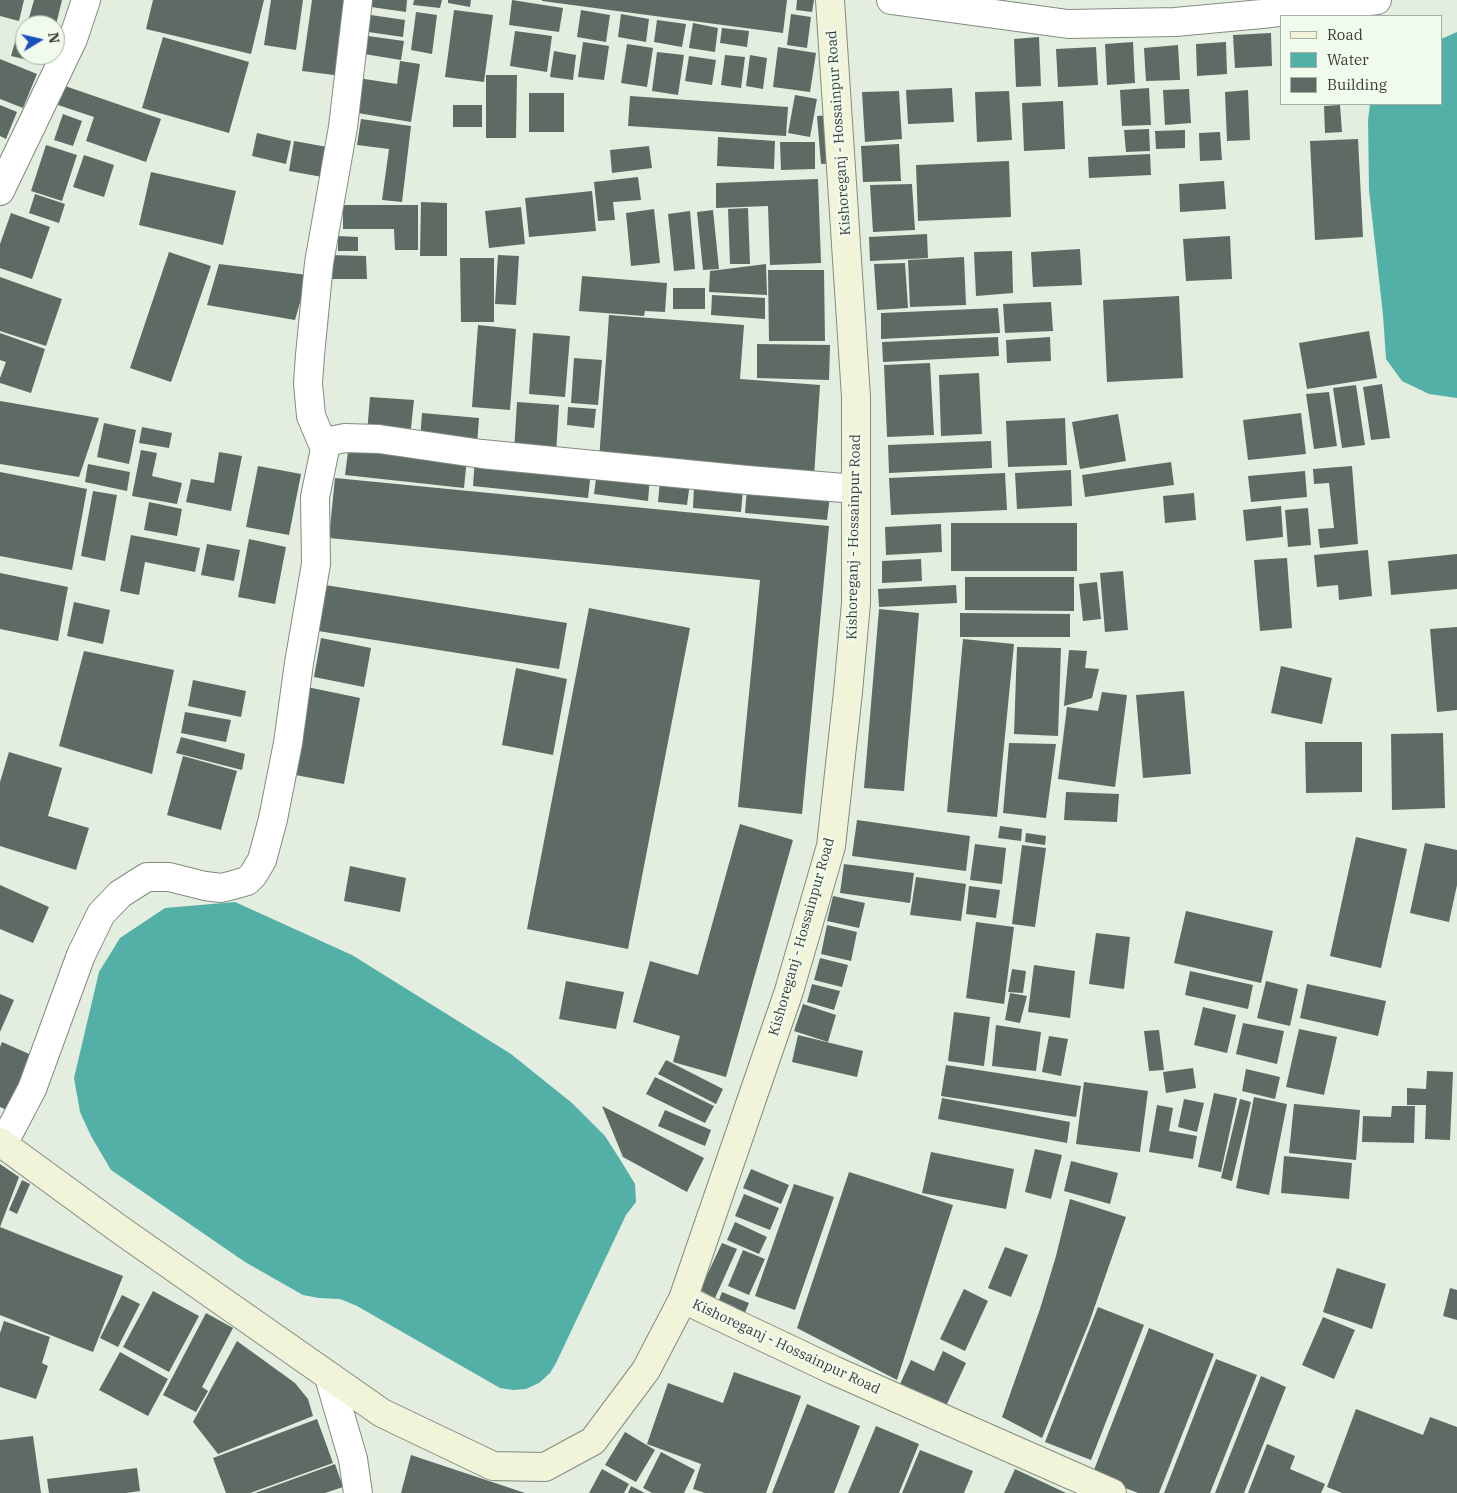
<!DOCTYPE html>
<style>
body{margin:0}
#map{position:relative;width:1457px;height:1493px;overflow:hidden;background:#e4eee0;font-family:"IBM Plex Serif",serif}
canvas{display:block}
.legend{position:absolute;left:1280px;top:15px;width:162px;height:90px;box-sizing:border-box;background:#f1fbed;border:1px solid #a7afa4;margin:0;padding:6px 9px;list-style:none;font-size:15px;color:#393d37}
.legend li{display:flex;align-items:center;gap:10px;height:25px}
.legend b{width:25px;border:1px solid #a7afa4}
.north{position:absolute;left:15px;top:15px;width:50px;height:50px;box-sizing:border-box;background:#f1fbed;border:1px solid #a7afa4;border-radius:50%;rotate:81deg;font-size:14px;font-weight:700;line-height:20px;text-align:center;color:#393d37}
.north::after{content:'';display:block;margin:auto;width:18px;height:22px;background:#1a50bc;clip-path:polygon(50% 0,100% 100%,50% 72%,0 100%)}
</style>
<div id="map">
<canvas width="1457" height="1493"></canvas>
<ul class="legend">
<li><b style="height:6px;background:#f2f4da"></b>Road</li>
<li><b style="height:14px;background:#53b0a7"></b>Water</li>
<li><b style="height:14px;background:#5d6b64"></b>Building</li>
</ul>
<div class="north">N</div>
</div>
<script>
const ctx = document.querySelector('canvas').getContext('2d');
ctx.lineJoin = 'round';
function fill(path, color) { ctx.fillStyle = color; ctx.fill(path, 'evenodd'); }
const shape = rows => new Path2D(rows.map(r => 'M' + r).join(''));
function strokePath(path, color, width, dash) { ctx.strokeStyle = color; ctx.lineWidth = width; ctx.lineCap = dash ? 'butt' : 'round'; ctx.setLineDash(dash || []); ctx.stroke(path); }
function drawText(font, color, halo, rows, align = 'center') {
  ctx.font = font + ' "IBM Plex Serif",serif'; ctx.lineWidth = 5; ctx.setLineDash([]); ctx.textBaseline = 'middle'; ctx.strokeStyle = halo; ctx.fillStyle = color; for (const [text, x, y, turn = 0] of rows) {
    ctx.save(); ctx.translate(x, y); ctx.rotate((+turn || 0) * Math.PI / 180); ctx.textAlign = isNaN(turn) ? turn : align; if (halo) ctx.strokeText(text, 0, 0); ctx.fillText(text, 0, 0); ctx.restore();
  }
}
fill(shape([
 [1457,32,1457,398,1429,394,1402,381,1386,359,1383,315,1369,190,1368,120,1370,104,1441,104,1441,39],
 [235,902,352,955,511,1054,572,1103,605,1136,621,1161,635,1184,636,1202,626,1215,556,1363,550,1373,539,1383,526,1389,513,1390,500,1388,357,1306,340,1299,319,1298,303,1295,245,1262,111,1170,91,1136,80,1112,74,1078,99,972,120,938,165,908]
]), '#53b0a7');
fill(shape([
 [0,0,24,0,19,21,0,16],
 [34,0,62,0,56,25,27,25],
 [153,0,264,0,251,54,146,29],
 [271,0,303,0,296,50,264,45],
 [312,0,352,0,342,76,302,71],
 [365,0,407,0,406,12,364,6],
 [414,0,442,0,440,8,413,5],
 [448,0,471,0,470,7,448,3],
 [512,0,563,8,559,32,509,25],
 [542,0,787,0,783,33,542,1],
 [797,0,814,0,812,12,796,10],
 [454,10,493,15,484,82,445,77],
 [581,10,610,15,606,42,577,37],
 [416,12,437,15,432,54,411,50],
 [364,14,405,20,403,37,361,31],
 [621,14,649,19,646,42,618,37],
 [791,14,811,17,807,48,787,45],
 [657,20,686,24,682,47,654,42],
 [693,23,718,28,715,52,689,48],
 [722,28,749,31,747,47,720,43],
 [515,31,552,36,547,72,510,66],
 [1271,33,1272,66,1235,68,1233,35],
 [17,35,25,37,25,55,43,55,41,63,11,56],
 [361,35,404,41,401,60,358,53],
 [163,37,249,62,229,133,142,108],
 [1039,37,1041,86,1016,87,1014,39],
 [583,42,609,46,604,80,578,77],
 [1133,42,1135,83,1107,85,1105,44],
 [1226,42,1227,74,1197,76,1196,44],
 [627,44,653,48,647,87,621,83],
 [1178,45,1180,80,1146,81,1144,48],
 [778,47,816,53,810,92,773,87],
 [1096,47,1098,85,1058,87,1056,49],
 [554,51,576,55,573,80,550,77],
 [657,52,684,55,678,95,652,91],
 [725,55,745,57,741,88,721,85],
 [750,55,767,58,763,89,746,86],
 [689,56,716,60,712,85,685,81],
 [0,59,37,74,23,108,0,99],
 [400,61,420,64,411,122,352,112,358,78,397,84],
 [486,75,517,75,516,138,486,138],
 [65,86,161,119,146,162,86,141,94,117,58,105],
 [952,88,954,122,908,124,906,90],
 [1149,88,1151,125,1122,126,1120,90],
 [1189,89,1191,123,1165,125,1163,90],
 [1248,90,1250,140,1227,141,1225,92],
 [899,91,902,139,865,142,862,92],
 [1009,91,1012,140,977,142,975,92],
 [529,93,564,93,564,132,529,132],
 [795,95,817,99,810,137,788,133],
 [630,96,788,107,786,136,628,126],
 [1063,101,1065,149,1024,151,1022,103],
 [0,105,17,112,6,139,0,136],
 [453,105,482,105,482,127,453,127],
 [1340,105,1342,132,1325,133,1324,106],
 [63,114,82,121,73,146,54,140],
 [834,115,838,163,821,164,817,116],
 [361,119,411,126,402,202,382,200,389,149,357,145],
 [1149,129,1150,151,1126,152,1124,130],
 [1185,130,1185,148,1156,149,1155,131],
 [1220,132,1222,160,1200,161,1199,133],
 [257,133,291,141,286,164,252,156],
 [718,137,775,141,774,169,717,166],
 [1358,139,1363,237,1315,240,1310,141],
 [294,141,333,148,328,178,289,171],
 [780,142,815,142,815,169,781,170],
 [899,144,901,181,863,182,861,146],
 [46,145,77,155,62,201,31,191],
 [649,146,652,168,612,173,610,150],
 [1150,154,1151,175,1089,178,1088,157],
 [84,155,114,165,104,197,73,187],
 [1009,161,1011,217,918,221,916,165],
 [151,172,236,191,223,245,139,225],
 [638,177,641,200,613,202,615,220,598,221,594,182],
 [818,179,821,263,770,265,768,206,716,208,716,183],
 [1224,181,1226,209,1180,212,1179,184],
 [912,184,915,230,873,232,870,185],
 [592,191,596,231,529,237,525,198],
 [35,194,65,204,59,223,29,213],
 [421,202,447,203,447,256,420,256],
 [343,205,418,205,418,250,395,250,394,229,343,229],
 [521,207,525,244,489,248,485,211],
 [748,208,750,264,730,264,728,209],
 [654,209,660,263,631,266,626,213],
 [713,210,719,269,703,270,697,212],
 [690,211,695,269,674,271,668,214],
 [11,213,50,227,32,279,0,268,0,244],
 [927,234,928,258,870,261,869,237],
 [338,236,358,237,358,251,338,251],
 [1230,236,1232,279,1186,281,1183,239],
 [1080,249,1082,285,1033,287,1031,252],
 [1012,251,1013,293,976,296,974,252],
 [169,252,211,266,171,382,130,368],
 [330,255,366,256,367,279,330,279],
 [498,255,519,256,516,305,495,304],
 [964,257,966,305,910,307,908,260],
 [460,258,494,258,494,322,461,322],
 [905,263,908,308,877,310,874,264],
 [219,264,308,275,295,320,207,305],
 [766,264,767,295,709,292,710,271],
 [768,270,824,270,825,341,769,341],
 [582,276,667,283,665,312,645,311,644,316,579,311],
 [0,277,62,299,46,346,0,331],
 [673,288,705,288,705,309,673,309],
 [712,295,765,298,765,319,711,315],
 [1179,296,1183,378,1107,382,1103,300],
 [1051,302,1053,331,1005,333,1003,304],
 [998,308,1000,333,881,339,881,313],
 [609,315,744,325,740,379,820,385,814,477,599,461],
 [478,325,516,329,510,410,472,407],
 [1369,331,1377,378,1307,389,1299,343],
 [0,333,45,349,31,393,0,383,0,378,6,362,0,360],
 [533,333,570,336,565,397,529,394],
 [998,337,999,356,883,362,882,342],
 [1050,337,1051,361,1007,363,1006,340],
 [757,344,830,345,829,380,757,378],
 [574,358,602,360,598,405,571,403],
 [930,363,934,435,887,437,884,365],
 [979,373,982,434,941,436,939,375],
 [1382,384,1390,438,1371,440,1363,387],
 [1356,385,1365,445,1342,448,1333,388],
 [1329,392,1337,446,1314,449,1306,394],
 [370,397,414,400,410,437,367,433],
 [0,401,99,418,79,477,0,464],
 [517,402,559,405,556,455,514,452],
 [568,407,596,409,594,428,567,425],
 [422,413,479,418,477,445,420,440],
 [1301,413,1306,454,1248,460,1243,420],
 [1118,414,1126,461,1080,469,1072,422],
 [1065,418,1067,465,1008,467,1006,421],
 [104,423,136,430,129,464,97,457],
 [142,427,172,433,169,448,139,443],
 [991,441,992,468,889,473,888,445],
 [349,444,467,458,464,488,345,475],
 [141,450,157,453,152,476,182,483,177,504,132,496],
 [219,452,242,456,231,511,186,502,191,479,214,483],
 [475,458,591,471,588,498,473,486],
 [1171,462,1174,485,1085,497,1082,475],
 [88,464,130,472,127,491,85,482],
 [258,466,301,474,289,535,246,527],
 [1352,466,1358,544,1320,548,1318,529,1334,528,1329,483,1314,484,1313,469],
 [1071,470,1072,506,1017,509,1015,473],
 [597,471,650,477,648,501,594,494],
 [1305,471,1307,497,1251,502,1248,476],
 [0,472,87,489,72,570,0,556],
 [1005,473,1007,510,891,515,889,478],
 [335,478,829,526,802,814,738,807,760,580,329,538],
 [660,480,690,483,687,505,658,502],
 [694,486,743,490,741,512,693,508],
 [747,489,830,496,827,520,745,513],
 [93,491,117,495,105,561,81,556],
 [1194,493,1196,520,1165,523,1163,496],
 [149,502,182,509,177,536,144,530],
 [1281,506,1283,537,1246,541,1243,510],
 [1308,508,1311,545,1288,547,1285,510],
 [951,523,1077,523,1077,571,951,571],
 [941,524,942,552,886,555,885,527],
 [131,535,200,548,195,572,145,562,139,595,120,591],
 [249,539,286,547,275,604,238,597],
 [207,544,240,550,234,581,201,575],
 [1368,550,1372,596,1339,600,1338,585,1317,587,1314,555],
 [1457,554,1457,589,1391,595,1388,561],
 [1287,558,1292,628,1260,631,1254,560],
 [921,559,922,581,882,583,882,561],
 [1123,571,1128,630,1105,632,1100,573],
 [0,573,68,587,58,641,0,629],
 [965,577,1074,577,1074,611,965,610],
 [1097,582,1101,619,1083,621,1079,584],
 [325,585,567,623,559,669,318,631],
 [956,585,957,603,879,607,878,589],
 [74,602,110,610,103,644,67,636],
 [589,608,690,628,628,949,527,929],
 [879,609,919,613,904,791,864,788],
 [960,613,1070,614,1070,637,960,637],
 [1457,627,1457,710,1437,712,1430,629],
 [321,638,371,648,364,687,314,677],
 [963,639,1014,644,997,817,947,812],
 [1017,647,1061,648,1058,736,1014,734],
 [1069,650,1087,651,1085,668,1099,669,1092,698,1064,706],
 [84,651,174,670,152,774,59,746],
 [1281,666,1332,678,1322,724,1271,713],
 [516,668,567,679,553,755,502,745],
 [193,680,246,691,241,717,188,706],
 [307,687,360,698,344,784,290,774],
 [1184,691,1191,774,1143,778,1136,695],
 [1102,692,1127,695,1115,787,1058,779,1067,707,1098,711],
 [185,712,231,720,226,742,181,733],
 [1443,733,1445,808,1392,810,1391,734],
 [181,737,245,754,242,770,176,753],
 [1305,742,1362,742,1362,792,1306,793],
 [1009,743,1056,744,1046,818,1003,813],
 [9,752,62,768,48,816,89,828,76,870,0,846,0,782],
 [183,756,237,771,221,830,167,815],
 [1066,792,1119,794,1117,822,1064,820],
 [857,820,970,836,966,871,852,856],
 [740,824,793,840,726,1077,673,1062,680,1036,633,1022,650,961,698,975],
 [1000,826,1022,829,1021,841,998,838],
 [1026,833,1046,836,1045,845,1025,842],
 [1356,837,1407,849,1381,968,1330,956],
 [1425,843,1457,850,1457,885,1449,922,1410,913],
 [975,844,1006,848,1002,884,970,880],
 [1022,845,1046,848,1035,927,1012,924],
 [844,864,914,873,910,903,840,893],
 [350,866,406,878,400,912,344,901],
 [916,877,966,884,961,921,910,915],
 [0,885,49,907,33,943,0,929],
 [969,886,1000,890,996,918,966,914],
 [833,896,865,903,859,928,827,921],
 [1186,911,1273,931,1261,983,1174,963],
 [976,922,1014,927,1004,1004,966,998],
 [827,925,857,932,851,961,821,954],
 [1096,933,1130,937,1124,989,1089,984],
 [820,958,848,965,842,987,814,980],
 [1034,965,1075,971,1070,1018,1028,1012],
 [1012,969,1026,971,1023,993,1008,992],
 [1190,971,1253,985,1248,1009,1185,995],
 [566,981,624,992,616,1029,559,1019],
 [1266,981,1298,989,1290,1026,1257,1018],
 [812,984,840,991,834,1010,807,1002],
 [1307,984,1386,1001,1378,1036,1300,1018],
 [1010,993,1027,996,1020,1023,1005,1020],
 [0,994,14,1000,0,1032],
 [803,1004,836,1015,828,1042,794,1031],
 [1203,1007,1236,1015,1227,1053,1194,1045],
 [954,1012,990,1017,984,1066,948,1061],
 [1243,1023,1284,1031,1277,1064,1236,1054],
 [996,1025,1041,1032,1036,1071,992,1066],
 [1299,1029,1337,1037,1324,1095,1286,1087],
 [1159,1030,1164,1070,1149,1071,1144,1031],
 [798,1035,863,1051,857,1077,792,1062],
 [1049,1036,1068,1039,1061,1076,1042,1072],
 [2,1042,36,1057,12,1112,0,1107,0,1047],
 [666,1060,723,1089,716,1104,658,1074],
 [946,1065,1081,1086,1076,1117,941,1096],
 [1193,1068,1196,1088,1166,1093,1163,1072],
 [1246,1069,1280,1077,1275,1099,1242,1091],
 [1427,1071,1453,1072,1450,1140,1425,1139,1426,1105,1407,1105,1407,1088,1426,1089],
 [655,1077,714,1106,705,1123,646,1094],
 [1084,1082,1148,1091,1140,1152,1076,1144],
 [1214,1093,1237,1098,1221,1172,1198,1167],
 [1254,1097,1287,1104,1269,1195,1236,1188],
 [942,1098,1070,1122,1067,1143,938,1119],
 [1184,1099,1204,1103,1197,1132,1178,1127],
 [1240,1099,1251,1102,1232,1181,1221,1178],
 [1294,1104,1360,1110,1356,1160,1289,1153],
 [1157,1105,1173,1108,1169,1131,1197,1136,1193,1159,1149,1152],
 [602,1106,704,1158,687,1192,623,1157],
 [1392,1106,1415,1106,1414,1143,1362,1142,1363,1116,1391,1117],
 [665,1110,711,1130,705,1146,658,1126],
 [1035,1149,1062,1155,1051,1199,1025,1192],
 [931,1152,1014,1169,1006,1209,922,1193],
 [1284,1156,1352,1163,1349,1199,1281,1193],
 [1071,1161,1118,1173,1110,1204,1064,1191],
 [0,1164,19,1177,0,1227,123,1276,93,1352,0,1315],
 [751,1169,789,1185,781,1204,743,1188],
 [849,1172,953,1205,897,1380,797,1328],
 [22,1180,30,1184,17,1214,9,1210],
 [794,1184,834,1197,795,1310,755,1296],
 [744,1194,779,1208,770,1230,735,1216],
 [1070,1199,1126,1217,1089,1323,1042,1438,1002,1417,1040,1309,1056,1256],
 [735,1222,767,1237,759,1254,727,1240],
 [722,1243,737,1249,715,1298,700,1290],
 [1005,1247,1028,1255,1011,1297,988,1288],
 [743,1250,765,1259,749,1295,728,1286],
 [1337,1268,1386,1284,1372,1329,1323,1312],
 [1450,1288,1457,1290,1457,1320,1443,1316],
 [964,1289,988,1301,965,1351,940,1339],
 [153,1291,199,1316,169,1372,123,1347],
 [722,1292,749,1303,741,1322,730,1318,735,1307,719,1300],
 [122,1295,140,1304,118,1347,100,1338],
 [1098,1307,1144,1325,1091,1460,1045,1442],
 [206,1313,233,1328,202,1387,208,1391,196,1412,163,1395],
 [1323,1317,1355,1330,1334,1379,1302,1365],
 [4,1321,50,1337,42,1363,48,1366,36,1399,0,1387,0,1333],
 [1149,1328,1214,1354,1159,1493,1138,1493,1092,1475],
 [237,1341,295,1383,308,1399,313,1416,218,1454,193,1422],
 [943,1351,966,1363,946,1406,900,1384,911,1360,934,1371],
 [120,1352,168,1379,148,1416,99,1390],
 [1216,1359,1257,1375,1210,1493,1164,1493],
 [734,1372,801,1396,766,1493,705,1493,693,1489,701,1464,647,1444,668,1383,723,1403],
 [1261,1376,1286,1387,1244,1493,1215,1493],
 [807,1404,860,1426,834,1493,772,1493],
 [1356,1409,1423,1435,1430,1417,1457,1427,1457,1493,1342,1493,1327,1487],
 [317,1419,333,1463,250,1493,226,1493,213,1458],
 [876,1426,919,1444,899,1493,848,1493],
 [625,1432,655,1450,636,1482,605,1465],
 [33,1436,41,1493,0,1493,0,1440],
 [1267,1444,1295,1456,1290,1469,1325,1484,1321,1493,1248,1493],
 [920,1450,973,1471,964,1493,902,1493],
 [661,1452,695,1470,684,1493,652,1493,643,1488],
 [411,1455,525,1493,401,1493],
 [335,1464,343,1487,325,1493,255,1493],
 [137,1468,140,1491,126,1493,49,1493,47,1479],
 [602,1469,629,1484,624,1493,589,1493],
 [1015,1469,1066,1493,1004,1493],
 [631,1486,645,1493,628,1493]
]), '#5d6b64');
const minor = shape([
 [891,0,1068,24,1175,22,1262,14,1377,0],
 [0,191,73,39,86,0],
 [325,449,311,416,308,383,310,355,319,263,343,127,358,0],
 [3,1144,32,1089,81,955,101,914,120,894,147,877,169,877,205,886,221,888,233,885,247,881,253,875,262,860,273,819,288,743,299,663,316,564,315,497,325,449,330,441,345,438,379,439,482,454,747,480,856,489]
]);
const tertiary = shape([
 [329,1377,353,1459,358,1493]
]);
const secondary = shape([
 [0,1142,119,1229,382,1413,493,1466,545,1467,593,1441,646,1370,683,1299,789,991,831,846,848,692,856,603,856,397,830,0],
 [683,1299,833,1370,1112,1493]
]);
strokePath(minor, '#828b7f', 30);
strokePath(tertiary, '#828b7f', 30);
strokePath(secondary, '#828b7f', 30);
strokePath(minor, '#fff', 28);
strokePath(tertiary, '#fff', 28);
strokePath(secondary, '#f2f4da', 28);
drawText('14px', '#393d37', '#f1fbed', [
 ["Kishoreganj - Hossainpur Road",839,133,-94],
 ["Kishoreganj - Hossainpur Road",854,537,-89],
 ["Kishoreganj - Hossainpur Road",802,937,-74],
 ["Kishoreganj - Hossainpur Road",786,1347,25]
]);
</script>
